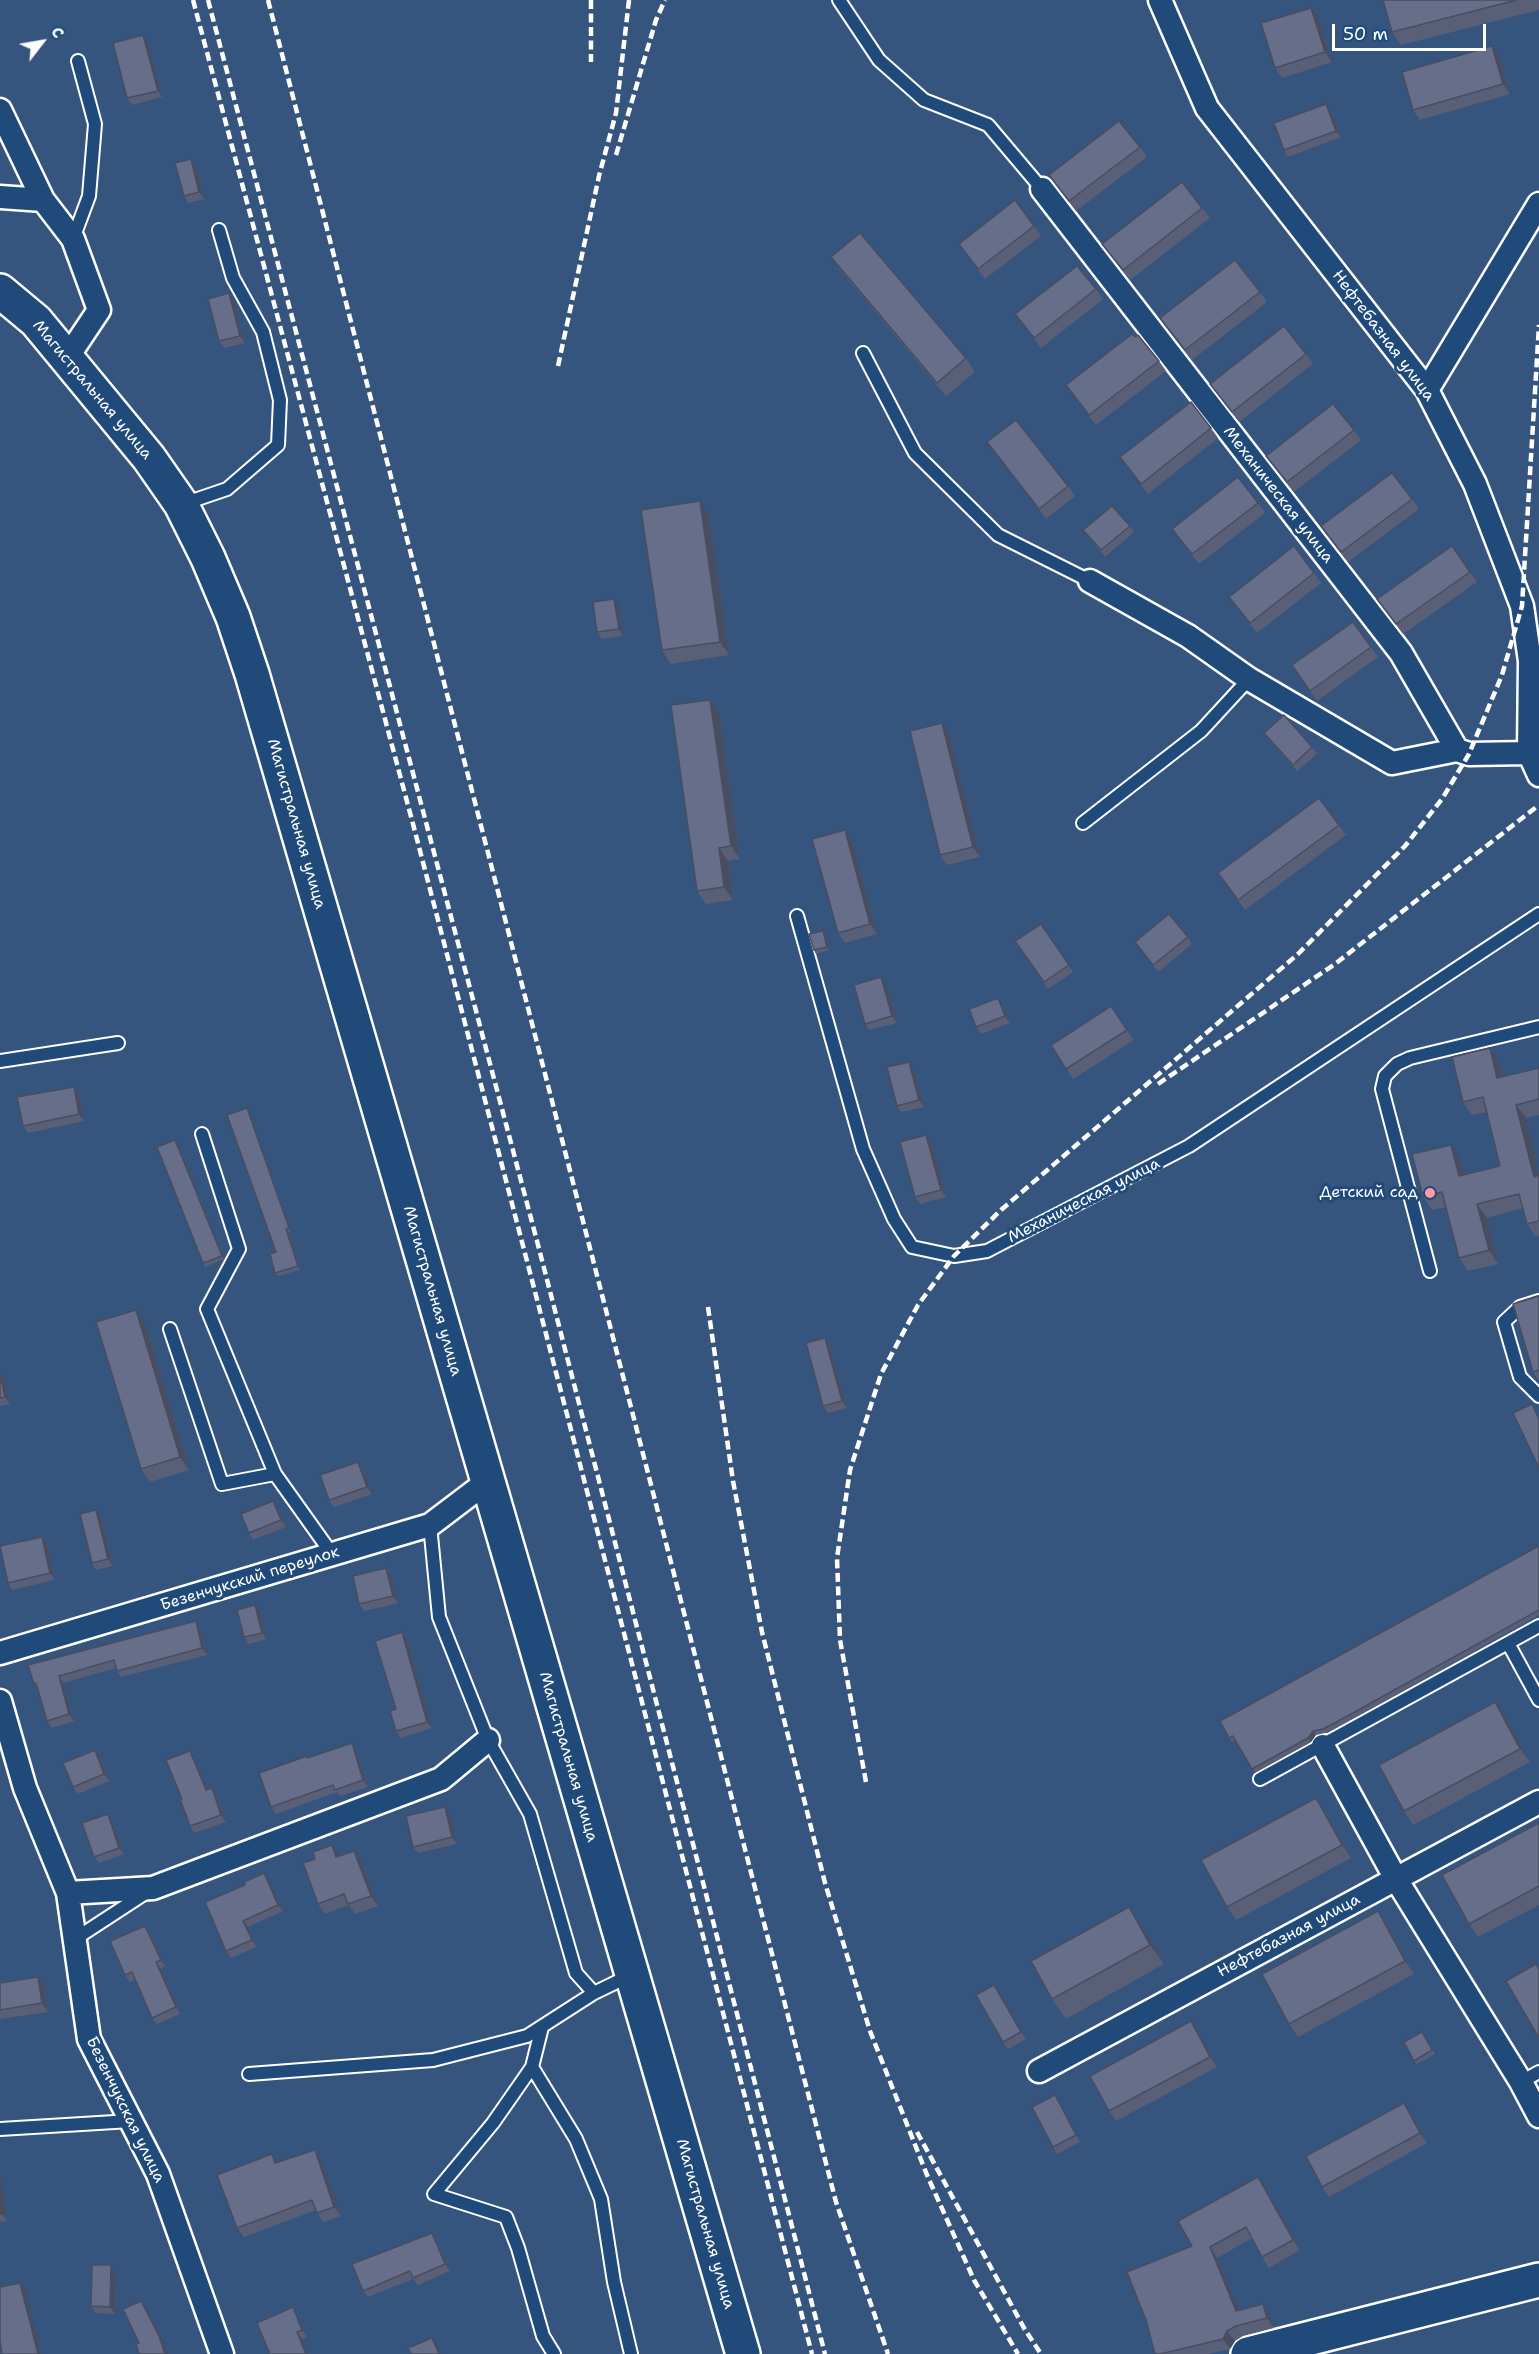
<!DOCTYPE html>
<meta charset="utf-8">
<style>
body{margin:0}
#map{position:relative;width:1539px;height:2354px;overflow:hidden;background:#35557f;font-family:"Shantell Sans",sans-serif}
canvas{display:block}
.north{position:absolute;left:12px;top:12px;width:60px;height:60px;-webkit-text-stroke:4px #1f4a7a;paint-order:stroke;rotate:59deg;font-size:16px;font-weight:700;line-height:24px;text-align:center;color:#fff}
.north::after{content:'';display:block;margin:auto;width:21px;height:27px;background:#fff;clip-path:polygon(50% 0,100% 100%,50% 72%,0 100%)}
.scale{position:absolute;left:1332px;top:24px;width:154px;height:27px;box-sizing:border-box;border:3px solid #fff;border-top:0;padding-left:8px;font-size:18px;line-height:21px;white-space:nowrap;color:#fff;-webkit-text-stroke:4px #1f4a7a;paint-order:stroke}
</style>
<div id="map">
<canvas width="1539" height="2354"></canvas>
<div class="north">С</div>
<div class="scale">50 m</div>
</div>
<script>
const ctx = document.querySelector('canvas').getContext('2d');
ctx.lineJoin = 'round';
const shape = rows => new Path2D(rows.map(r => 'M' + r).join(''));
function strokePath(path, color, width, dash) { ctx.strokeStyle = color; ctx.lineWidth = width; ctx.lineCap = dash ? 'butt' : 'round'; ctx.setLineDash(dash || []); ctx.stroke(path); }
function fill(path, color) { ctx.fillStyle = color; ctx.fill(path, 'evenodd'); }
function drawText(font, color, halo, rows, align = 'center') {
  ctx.font = font + ' "Shantell Sans",sans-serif'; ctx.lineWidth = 6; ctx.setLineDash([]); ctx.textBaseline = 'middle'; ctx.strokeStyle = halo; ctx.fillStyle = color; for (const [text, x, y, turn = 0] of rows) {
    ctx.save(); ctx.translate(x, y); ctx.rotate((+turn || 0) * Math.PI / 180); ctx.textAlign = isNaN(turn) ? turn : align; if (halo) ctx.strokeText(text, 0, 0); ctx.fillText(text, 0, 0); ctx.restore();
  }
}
const lane = shape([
 [839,0,879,60,924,100,988,125,1042,189],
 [73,239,89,196,95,124,78,61],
 [863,353,915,453,998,535,1090,581],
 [183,504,227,489,278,445,280,400,263,332,233,278,219,230],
 [1083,823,1201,731,1249,679],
 [797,916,863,1149,894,1219,912,1247,954,1256,987,1251,1189,1146,1539,914],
 [0,1061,118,1043],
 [202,1134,239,1249,207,1309,275,1474,332,1554],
 [1430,1271,1382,1089,1385,1076,1397,1064,1410,1058,1539,1027],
 [1539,1301,1520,1307,1504,1322,1520,1377,1539,1396],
 [170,1329,222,1484,275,1474],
 [430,1525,439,1617,488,1740,530,1814,576,1973,594,1993,631,1975],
 [1508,1643,1539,1700],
 [1260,1779,1539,1626],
 [75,1939,147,1892],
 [542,2027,532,2067,576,2139,601,2199,614,2282,631,2354],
 [532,2067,493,2123,434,2194,506,2217,518,2248,543,2336,554,2354],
 [249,2074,433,2060,527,2036,594,1993],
 [1521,2082,1539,2072],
 [0,2129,131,2121]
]);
const street = shape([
 [1160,0,1207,108,1427,390,1475,484,1522,606,1530,661,1529,753,1539,775],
 [0,110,43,200,73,239,99,310,67,358],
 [1042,189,1401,653,1457,750,1469,754,1529,753],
 [0,197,43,200],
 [1427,390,1539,204],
 [1090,581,1188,636,1249,679,1392,763,1457,750],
 [0,1653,430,1525,488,1481],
 [0,1701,25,1788,68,1893,89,2039,158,2174,222,2354],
 [1323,1746,1396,1879,1521,2082,1539,2116],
 [68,1893,153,1888,441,1779,488,1740],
 [1039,2071,1539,1802]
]);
const secondary = shape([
 [1248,2354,1539,2280]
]);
const primary = shape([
 [0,291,36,321,149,458,181,504,208,558,233,617,252,674,743,2354]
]);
strokePath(lane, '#fff', 16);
strokePath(street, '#fff', 27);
strokePath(secondary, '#fff', 38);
strokePath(primary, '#fff', 38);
strokePath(lane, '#1f4a7a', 12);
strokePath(street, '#1f4a7a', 22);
strokePath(secondary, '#1f4a7a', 33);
strokePath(primary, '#1f4a7a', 33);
strokePath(shape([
 [193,0,413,824,812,2354],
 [208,0,537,1241,825,2354],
 [268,0,836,2202,888,2354],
 [591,0,591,62],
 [616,155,656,20,665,0],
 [558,366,599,176,616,113,629,0],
 [1158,1084,1335,964,1539,805],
 [708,1307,733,1481,762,1632,825,1883,870,2031,927,2175,974,2280,1018,2354],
 [866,1782,840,1640,837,1558,850,1470,881,1374,918,1305,954,1256,1001,1210,1298,954,1405,846,1442,799,1469,754,1502,675,1522,606,1539,325],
 [917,2132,1024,2328,1041,2354]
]), '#fff', 4.5, [9, 4.5]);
fill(shape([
 [1383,0,1539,0,1539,10,1401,45,1392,32],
 [1318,18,1332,62,1282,78,1275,68],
 [148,42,162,97,132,105,127,98],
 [1499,56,1510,94,1420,120,1413,110],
 [1326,104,1331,111,1341,137,1288,157,1284,150],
 [1140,147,1147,157,1076,211,1049,175],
 [191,159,196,165,204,199,188,203,184,196],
 [1202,208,1210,218,1130,280,1102,244],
 [1034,226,1041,236,985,279,959,244],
 [831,257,966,358,975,372,946,396,840,270],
 [1096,289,1103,299,1041,348,1015,314],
 [1260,292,1267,302,1192,360,1160,318],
 [229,293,234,300,245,343,224,348,219,341],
 [1135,337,1159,361,1166,371,1096,425,1066,385],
 [1306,354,1313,364,1239,422,1210,384],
 [1211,428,1218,438,1148,494,1120,457],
 [1354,430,1361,440,1294,492,1266,456],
 [987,442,1068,486,1075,496,1046,519],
 [1412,499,1419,509,1348,562,1321,526],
 [1258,503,1265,513,1199,564,1172,529],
 [709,514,729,655,671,664,662,650],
 [1130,526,1134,532,1105,557,1083,530],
 [1452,546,1477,582,1403,634,1377,599],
 [1314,573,1321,583,1257,633,1229,597],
 [619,605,623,636,602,639,597,632],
 [1353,622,1378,657,1317,701,1292,665],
 [710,700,719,712,740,859,728,861,733,900,706,904,697,891],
 [949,733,980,857,947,865,940,855],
 [1264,733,1312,747,1317,754,1297,771,1269,740],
 [1319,798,1346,835,1245,910,1218,873],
 [845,830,852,841,877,934,845,943,838,933],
 [1041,924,1073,972,1048,989,1015,941],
 [825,934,829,950,816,954,814,950],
 [1188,937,1192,944,1158,972,1135,942],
 [881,977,886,984,897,1023,869,1030,865,1024],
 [1002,1005,1010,1023,981,1034,976,1027],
 [1111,1006,1134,1040,1073,1079,1051,1045],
 [1490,1048,1499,1061,1503,1077,1539,1068,1539,1115,1526,1118,1539,1172,1539,1236,1536,1237,1527,1224,1523,1208,1487,1218,1498,1264,1468,1271,1459,1258,1446,1207,1432,1210,1423,1197,1460,1158,1464,1175,1500,1166,1487,1112,1472,1115,1463,1102],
 [909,1062,914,1069,924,1107,901,1112,897,1106],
 [74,1087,79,1094,84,1121,28,1133,23,1126],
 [249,1111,291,1232,289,1232,300,1270,278,1276,275,1273,276,1252],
 [926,1135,931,1141,946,1197,920,1204,915,1197],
 [178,1143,224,1259,205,1267,203,1263],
 [1539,1296,1539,1381,1533,1372],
 [145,1323,189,1470,150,1482,141,1469],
 [829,1345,847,1408,828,1413,823,1406],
 [0,1374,5,1380,10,1404,0,1406],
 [358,1462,363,1469,372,1494,334,1507,329,1500],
 [278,1508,286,1527,253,1540,249,1533],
 [101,1517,113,1566,96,1570,92,1563],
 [42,1537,47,1544,55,1580,12,1590,8,1583],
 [1539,1546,1539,1615,1345,1723,1325,1733,1316,1735,1311,1742,1255,1773,1236,1739,1232,1742,1229,1738],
 [386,1568,391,1575,398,1603,364,1611,359,1604],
 [260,1612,267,1639,249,1644,244,1637],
 [200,1627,207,1655,121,1677,116,1668,63,1683,74,1721,52,1728,47,1721,38,1690,34,1684],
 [407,1639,432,1728,401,1738,396,1731,396,1709],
 [1495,1702,1504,1715,1530,1762,1413,1825,1404,1811],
 [352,1743,356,1750,368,1787,340,1796,337,1792,276,1814,271,1807,308,1758],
 [100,1757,109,1781,78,1794,73,1787],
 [194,1758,207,1790,216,1795,226,1822,194,1833,190,1826,182,1799],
 [445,1807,450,1814,457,1844,418,1853,413,1847],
 [1325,1812,1351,1858,1236,1920,1227,1907],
 [112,1821,124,1854,99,1863,94,1857],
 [1539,1823,1539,1905,1478,1937,1469,1924],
 [354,1851,361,1861,378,1906,355,1914,349,1905,325,1914,318,1904,339,1856],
 [269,1880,283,1911,248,1927,256,1947,231,1958,226,1951,205,1902],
 [1129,1907,1142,1926,1164,1964,1066,2019,1052,1999],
 [1378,1911,1387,1925,1414,1974,1298,2037,1289,2024],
 [145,1926,150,1933,165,1966,161,1969,180,2014,157,2024,152,2018,136,1980,130,1982,125,1975],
 [0,1983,44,1986,48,2012,0,2019],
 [999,1992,1026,2039,1008,2049,1003,2042],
 [1198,2032,1217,2067,1116,2121,1109,2111],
 [1424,2035,1435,2054,1417,2064,1414,2061],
 [1059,2102,1080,2142,1057,2154,1053,2147],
 [1404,2103,1411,2113,1427,2143,1329,2197,1322,2187],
 [315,2150,321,2159,341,2216,323,2222,316,2210,244,2237,237,2228,277,2163],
 [0,2174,1,2175,7,2221,0,2222],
 [1265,2187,1300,2250,1269,2268,1262,2257,1252,2238,1217,2258,1238,2310,1263,2304,1270,2314,1274,2328,1243,2336,1235,2341,1230,2349,1208,2354,1155,2354,1192,2246],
 [436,2240,450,2271,418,2285,413,2279,368,2297,363,2291],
 [116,2272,115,2314,96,2313,91,2306],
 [297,2314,307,2337,302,2339,308,2354,270,2354]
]), '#595f77');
fill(shape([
 [1311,8,1318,18,1332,62,1325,52],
 [143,35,148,42,162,97,158,91],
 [1492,46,1499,56,1510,94,1503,84],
 [1326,104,1331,111,1341,137,1336,131],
 [191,159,196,165,204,199,199,192],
 [229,293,234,300,245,343,240,336],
 [700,501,709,514,729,655,720,642],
 [614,599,619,605,623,636,619,629],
 [710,700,719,712,740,859,731,846],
 [942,723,949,733,980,857,973,847],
 [845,830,852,841,877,934,870,924],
 [719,848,728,861,733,900,724,887],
 [823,931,825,934,829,950,827,947],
 [881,977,886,984,897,1023,892,1016],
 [998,998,1002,1005,1010,1023,1005,1016],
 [1490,1048,1499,1061,1507,1091,1497,1078],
 [909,1062,914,1069,924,1107,919,1100],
 [74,1087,79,1094,84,1121,79,1114],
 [1516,1105,1526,1118,1539,1172,1539,1183,1534,1177],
 [247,1108,249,1111,291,1232,289,1228],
 [926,1135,931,1141,946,1197,941,1190],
 [175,1140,178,1143,224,1259,222,1256],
 [1451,1145,1460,1158,1468,1189,1459,1176],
 [1477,1204,1487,1218,1498,1264,1489,1250],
 [286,1229,289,1232,300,1270,298,1266],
 [136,1310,145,1323,189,1470,180,1457],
 [825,1338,829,1345,847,1408,842,1401],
 [1,1374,5,1380,10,1404,5,1397],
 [358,1462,363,1469,372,1494,367,1487],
 [273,1501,278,1508,286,1527,281,1520],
 [96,1510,101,1517,113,1566,108,1559],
 [42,1537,47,1544,55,1580,50,1573],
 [386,1568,391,1575,398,1603,393,1596],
 [255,1605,260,1612,267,1639,262,1633],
 [196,1621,200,1627,207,1655,202,1648],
 [402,1632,407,1639,432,1728,427,1722],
 [59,1676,63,1683,74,1721,69,1714],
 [1495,1702,1504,1715,1530,1762,1520,1749],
 [1313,1731,1316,1735,1311,1742,1308,1738],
 [352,1743,356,1750,368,1787,363,1780],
 [95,1750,100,1757,109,1781,104,1774],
 [190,1751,194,1758,210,1797,206,1790],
 [212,1788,216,1795,226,1822,221,1815],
 [1316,1798,1325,1812,1351,1858,1342,1845],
 [445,1807,450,1814,457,1844,452,1837],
 [108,1814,112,1821,124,1854,119,1848],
 [332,1845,339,1855,343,1867,336,1857],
 [354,1851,361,1861,378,1906,371,1896],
 [264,1873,269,1880,283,1911,278,1905],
 [1129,1907,1142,1926,1164,1964,1150,1945],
 [1378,1911,1387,1925,1414,1974,1405,1961],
 [243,1921,248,1927,256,1947,252,1940],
 [145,1926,150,1933,165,1966,161,1960],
 [156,1962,161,1969,180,2014,176,2007],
 [38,1977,44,1986,48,2012,42,2003],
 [994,1985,999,1992,1026,2039,1021,2032],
 [1191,2021,1198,2032,1217,2067,1210,2057],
 [1404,2103,1411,2113,1427,2143,1420,2133],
 [315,2150,321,2159,341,2216,334,2207],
 [0,2174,1,2175,7,2221,2,2214,0,2198],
 [1258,2177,1265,2187,1300,2250,1293,2240],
 [432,2233,436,2240,450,2271,445,2264],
 [1210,2247,1217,2258,1243,2321,1236,2311],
 [111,2265,116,2272,115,2314,110,2307],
 [20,2283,25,2289,41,2354,38,2354],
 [141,2301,147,2309,165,2344,168,2354,165,2354],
 [1263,2304,1270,2314,1274,2328,1267,2318],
 [293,2307,297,2314,307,2337,302,2330],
 [1227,2331,1235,2341,1230,2349,1223,2339],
 [297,2332,302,2339,308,2354,306,2354],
 [432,2338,437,2344,441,2354,439,2354]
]), '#484d61');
const building = shape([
 [1383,0,1517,0,1392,32,1383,0],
 [1311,8,1325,52,1275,68,1261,23,1311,8],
 [143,35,158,91,127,98,113,43,143,35],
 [1492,46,1503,84,1413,110,1402,72,1492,46],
 [1326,104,1336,131,1284,150,1274,123,1326,104],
 [1119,121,1140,147,1069,201,1049,175,1119,121],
 [191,159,199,192,184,196,175,163,191,159],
 [1182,182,1202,208,1123,270,1102,244,1182,182],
 [1015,200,1034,226,978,269,959,244,1015,200],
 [860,233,966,358,937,383,831,257,860,233],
 [1235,260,1260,292,1185,350,1160,318,1235,260],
 [1077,266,1096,289,1034,338,1015,314,1077,266],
 [229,293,240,336,219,341,208,299,229,293],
 [1284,326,1306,354,1232,412,1210,384,1284,326],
 [1132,334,1135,337,1138,335,1159,361,1089,415,1066,385,1132,334],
 [1191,402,1211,428,1141,484,1120,457,1191,402],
 [1333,404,1354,430,1287,482,1266,456,1333,404],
 [1016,420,1068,486,1039,509,987,442,1016,420],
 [1392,473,1412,499,1341,552,1321,526,1392,473],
 [1238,477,1258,503,1192,554,1172,529,1238,477],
 [700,501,720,642,662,650,641,510,700,501],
 [1112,506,1130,526,1101,550,1083,530,1112,506],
 [1294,546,1314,573,1250,623,1229,597,1294,546],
 [1452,546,1470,572,1396,624,1377,599,1452,546],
 [614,599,619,629,597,632,593,602,614,599],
 [1353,622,1371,647,1310,691,1292,665,1353,622],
 [710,700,731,846,719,848,724,887,697,891,671,705,710,700],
 [1284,715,1312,747,1293,765,1264,733,1284,715],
 [942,723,973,847,940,855,910,731,942,723],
 [1319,798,1339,825,1238,900,1218,873,1319,798],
 [845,830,870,924,838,933,812,839,845,830],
 [1169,914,1188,937,1153,965,1135,942,1169,914],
 [1041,924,1069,965,1044,982,1015,941,1041,924],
 [823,931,827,947,814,950,809,934,823,931],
 [881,977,892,1016,865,1024,854,985,881,977],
 [998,998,1005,1016,976,1027,969,1009,998,998],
 [1111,1006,1127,1030,1066,1069,1051,1045,1111,1006],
 [1490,1048,1497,1078,1539,1068,1539,1099,1516,1105,1534,1177,1539,1175,1539,1221,1527,1224,1519,1194,1477,1204,1489,1250,1459,1258,1442,1192,1423,1197,1412,1154,1451,1145,1459,1176,1500,1166,1483,1097,1463,1102,1452,1057,1490,1048],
 [909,1062,919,1100,897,1106,887,1067,909,1062],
 [74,1087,79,1114,23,1126,17,1097,74,1087],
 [247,1108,289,1228,286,1229,298,1266,275,1273,270,1254,276,1252,227,1115,247,1108],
 [926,1135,941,1190,915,1197,900,1142,926,1135],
 [175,1140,222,1256,203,1263,157,1147,175,1140],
 [1539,1296,1539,1370,1533,1372,1513,1304,1539,1296],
 [136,1310,180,1457,141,1469,96,1322,136,1310],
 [825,1338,842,1401,823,1406,806,1343,825,1338],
 [0,1374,5,1397,0,1398,0,1374],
 [1532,1404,1539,1419,1539,1468,1513,1413,1532,1404],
 [358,1462,367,1487,329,1500,320,1475,358,1462],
 [273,1501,281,1520,249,1533,241,1514,273,1501],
 [96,1510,108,1559,92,1563,80,1514,96,1510],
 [42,1537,50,1573,8,1583,0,1546,42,1537],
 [1539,1546,1539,1610,1342,1719,1323,1729,1313,1731,1308,1738,1252,1769,1233,1736,1229,1738,1220,1721,1539,1546],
 [386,1568,393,1596,359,1604,353,1576,386,1568],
 [255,1605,262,1633,244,1637,237,1610,255,1605],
 [196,1621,202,1648,117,1671,114,1660,59,1676,69,1714,47,1721,36,1683,34,1684,28,1665,196,1621],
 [402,1632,427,1722,396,1731,390,1711,396,1709,375,1641,402,1632],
 [1495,1702,1520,1749,1404,1811,1379,1765,1495,1702],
 [352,1743,363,1780,335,1790,333,1785,271,1807,259,1773,307,1756,307,1758,352,1743],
 [95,1750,104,1774,73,1787,63,1763,95,1750],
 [190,1751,206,1790,212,1788,221,1815,190,1826,180,1799,182,1799,166,1760,190,1751],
 [1316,1798,1342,1845,1227,1907,1201,1860,1316,1798],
 [445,1807,452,1837,413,1847,406,1816,445,1807],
 [108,1814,119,1848,94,1857,82,1823,108,1814],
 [1539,1823,1539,1886,1469,1924,1442,1875,1539,1823],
 [332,1845,336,1857,354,1851,371,1896,348,1904,344,1894,318,1904,303,1863,315,1859,313,1852,332,1845],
 [264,1873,278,1905,243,1921,252,1940,226,1951,205,1902,245,1885,244,1882,264,1873],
 [1129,1907,1150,1945,1052,1999,1031,1961,1129,1907],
 [1378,1911,1405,1961,1289,2024,1262,1974,1378,1911],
 [145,1926,161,1960,156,1962,176,2007,152,2018,132,1972,125,1975,110,1941,145,1926],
 [1536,1964,1539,1969,1539,2038,1506,1981,1536,1964],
 [38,1977,42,2003,0,2010,0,1983,38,1977],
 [994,1985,1021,2032,1003,2042,976,1995,994,1985],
 [1191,2021,1210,2057,1109,2111,1090,2076,1191,2021],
 [1422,2032,1432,2050,1414,2061,1404,2042,1422,2032],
 [1055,2095,1076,2135,1053,2147,1032,2107,1055,2095],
 [1404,2103,1420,2133,1322,2187,1306,2156,1404,2103],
 [315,2150,334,2207,317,2213,312,2200,237,2228,217,2175,272,2154,275,2163,315,2150],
 [1258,2177,1293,2240,1262,2257,1246,2227,1210,2247,1236,2311,1263,2304,1267,2318,1236,2326,1227,2331,1223,2339,1160,2354,1155,2354,1146,2320,1127,2272,1192,2246,1178,2221,1258,2177],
 [0,2198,2,2214,0,2214,0,2198],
 [432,2233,445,2264,413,2278,410,2271,363,2291,352,2264,432,2233],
 [92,2265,111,2265,110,2307,91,2306,92,2265],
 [20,2283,38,2354,2,2354,0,2340,0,2287,20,2283],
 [141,2301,159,2336,165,2354,139,2354,136,2344,139,2343,123,2309,141,2301],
 [293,2307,302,2330,297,2332,306,2354,270,2354,257,2323,293,2307],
 [432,2338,439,2354,411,2354,408,2348,432,2338]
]);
fill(building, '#676e8a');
strokePath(building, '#484d61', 1.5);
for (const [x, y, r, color] of [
 [1430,1193,6,"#ff9aa2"]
]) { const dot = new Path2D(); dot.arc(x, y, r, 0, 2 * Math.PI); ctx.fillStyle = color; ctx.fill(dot); strokePath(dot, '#1f4a7a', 2); }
drawText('16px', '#fff', '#1f4a7a', [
 ["Нефтебазная улица",1383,336,53],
 ["Магистральная улица",92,390,50],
 ["Механическая улица",1278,495,52],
 ["Магистральная улица",296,824,74],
 ["Механическая улица",1084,1201,-27],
 ["Магистральная улица",432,1291,74],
 ["Безенчукский переулок",250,1579,-17],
 ["Магистральная улица",568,1757,74],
 ["Нефтебазная улица",1289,1936,-28],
 ["Безенчукская улица",125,2110,64],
 ["Магистральная улица",705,2224,74]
]);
drawText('16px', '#fff', '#1f4a7a', [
 ["Детский сад",1418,1193]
], 'right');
</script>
